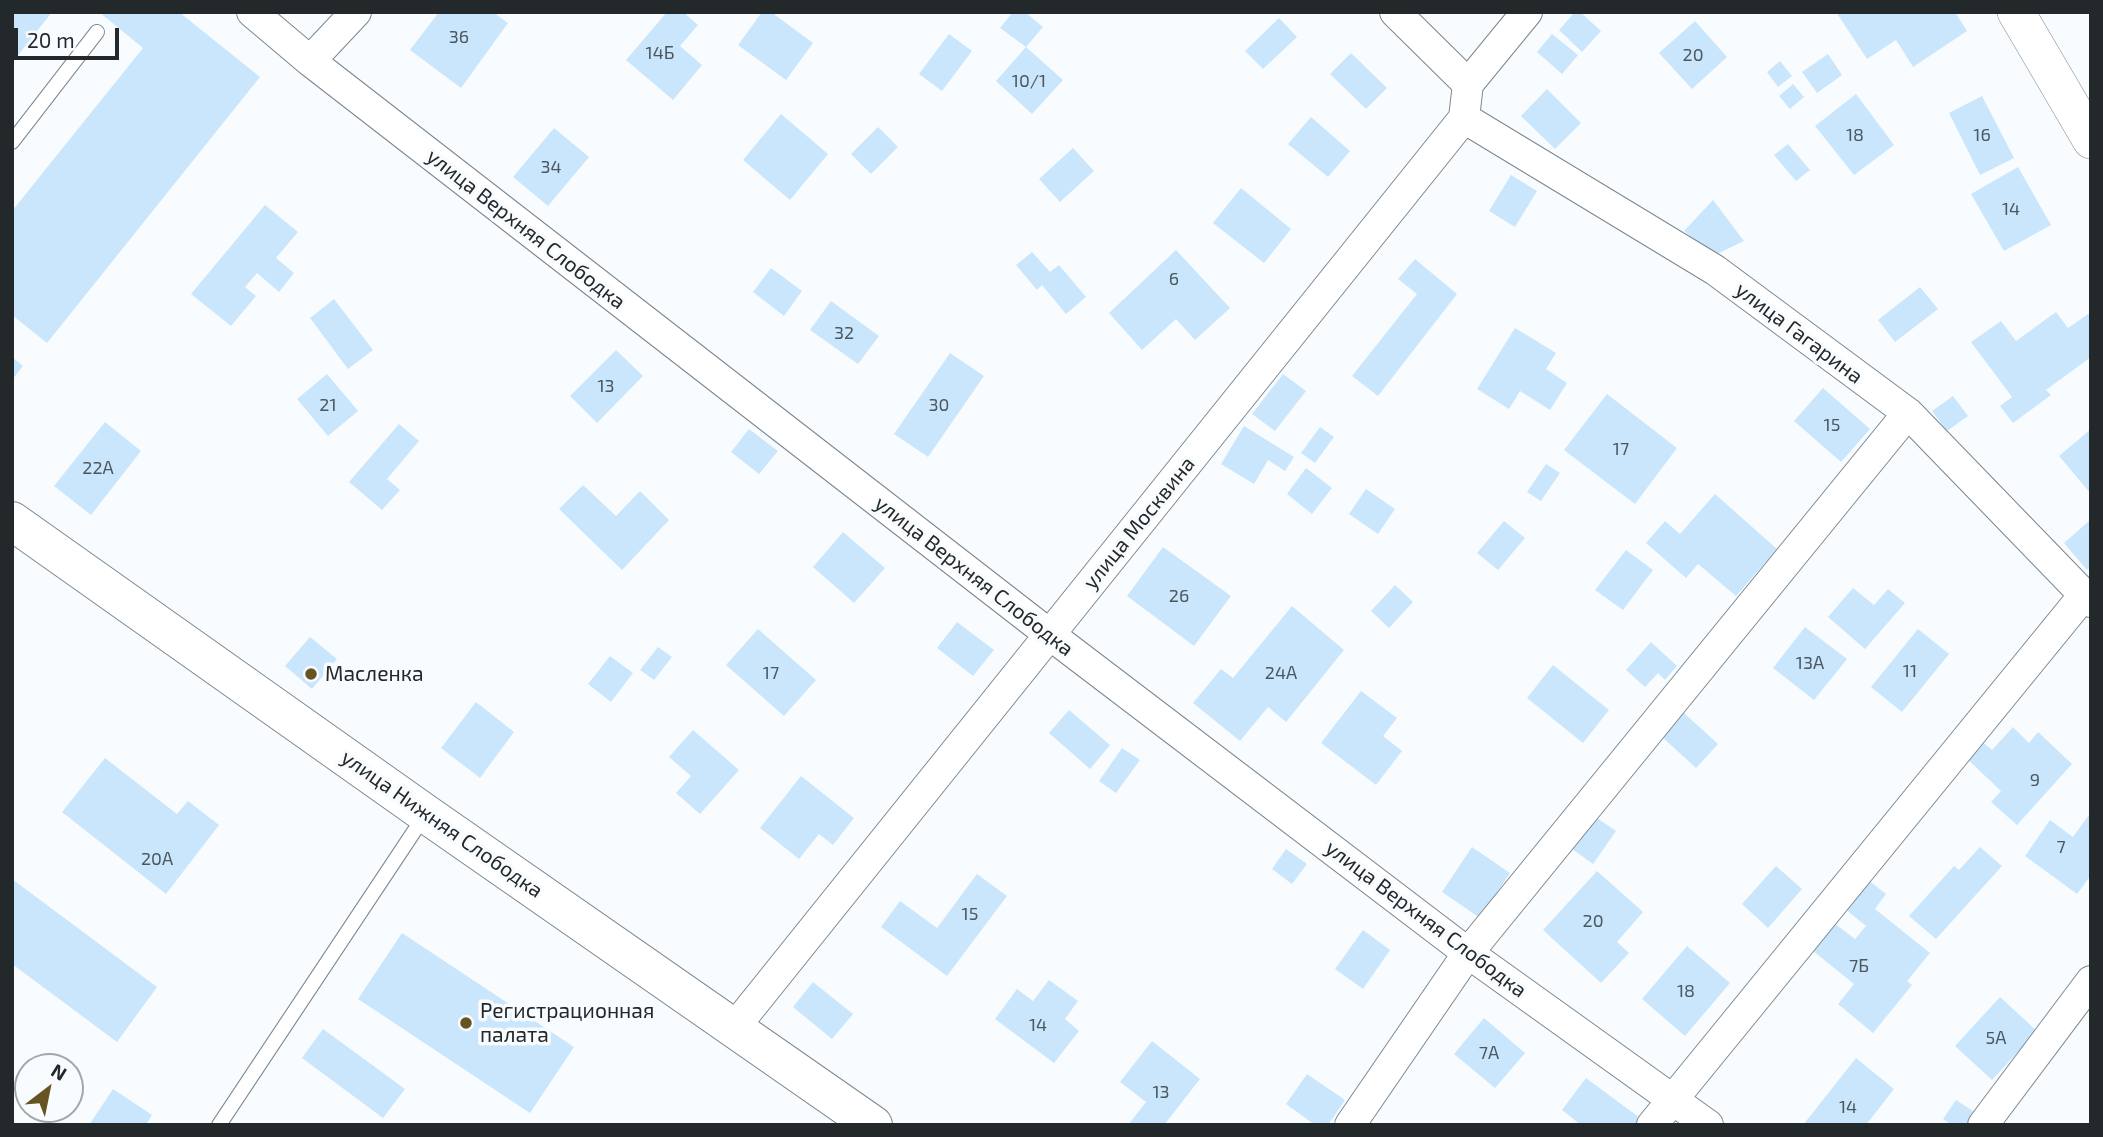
<!DOCTYPE html>
<meta charset="utf-8">
<style>
body{margin:0}
#map{position:relative;width:2103px;height:1137px;overflow:hidden;background:#f9fcfe;font-family:"Exo 2",sans-serif}
canvas{display:block}
.frame{position:absolute;inset:0;border:14px solid #23282b;pointer-events:none}
.north{position:absolute;left:14px;top:1053px;width:70px;height:70px;box-sizing:border-box;background:#f9fcfe;border:2px solid #a3a7aa;border-radius:50%;rotate:32deg;font-size:19px;font-weight:700;line-height:28px;text-align:center;color:#23282b}
.north::after{content:'';display:block;margin:auto;width:24px;height:32px;background:#665523;clip-path:polygon(50% 0,100% 100%,50% 72%,0 100%)}
.scale{position:absolute;left:14px;top:28px;width:105px;height:32px;box-sizing:border-box;border:4px solid #23282b;border-top:0;padding-left:9px;font-size:21px;line-height:24px;white-space:nowrap;color:#23282b;-webkit-text-stroke:5px #f9fcfe;paint-order:stroke}
</style>
<div id="map">
<canvas width="2103" height="1137"></canvas>
<div class="frame"></div>
<div class="north">N</div>
<div class="scale">20 m</div>
</div>
<script>
const ctx = document.querySelector('canvas').getContext('2d');
ctx.lineJoin = 'round';
function fill(path, color) { ctx.fillStyle = color; ctx.fill(path, 'evenodd'); }
const shape = rows => new Path2D(rows.map(r => 'M' + r).join(''));
function strokePath(path, color, width, dash) { ctx.strokeStyle = color; ctx.lineWidth = width; ctx.lineCap = dash ? 'butt' : 'round'; ctx.setLineDash(dash || []); ctx.stroke(path); }
function drawText(font, color, halo, rows, align = 'center') {
  ctx.font = font + ' "Exo 2",sans-serif'; ctx.lineWidth = 7; ctx.setLineDash([]); ctx.textBaseline = 'middle'; ctx.strokeStyle = halo; ctx.fillStyle = color; for (const [text, x, y, turn = 0] of rows) {
    ctx.save(); ctx.translate(x, y); ctx.rotate((+turn || 0) * Math.PI / 180); ctx.textAlign = isNaN(turn) ? turn : align; if (halo) ctx.strokeText(text, 0, 0); ctx.fillText(text, 0, 0); ctx.restore();
  }
}
fill(shape([
 [12,12,52,12,12,63],
 [99,12,179,12,260,77,47,343,12,315,12,211,143,48],
 [439,12,493,12,508,23,461,88,410,50],
 [667,12,683,12,698,25,680,46,702,65,673,100,626,60],
 [762,12,771,12,813,43,786,80,738,45],
 [1013,12,1025,12,1043,27,1026,47,1000,28],
 [1575,12,1580,12,1601,31,1582,52,1559,30],
 [1836,12,1955,12,1967,31,1913,67,1896,40,1867,59],
 [1279,18,1297,37,1263,69,1245,51],
 [1695,21,1727,57,1692,89,1659,53],
 [949,34,972,51,942,91,919,74],
 [1552,34,1578,55,1562,74,1537,52],
 [1026,47,1063,80,1032,114,996,81],
 [1351,53,1387,88,1366,109,1330,74],
 [1828,54,1842,75,1817,93,1802,72],
 [1780,61,1792,76,1778,87,1767,72],
 [1793,84,1804,97,1790,109,1779,96],
 [1547,89,1581,123,1555,149,1521,116],
 [1856,94,1894,145,1854,175,1815,126],
 [1982,96,2014,158,1980,175,1949,113],
 [781,114,828,154,790,200,743,160],
 [1311,117,1350,151,1328,177,1288,144],
 [878,127,898,147,871,174,851,154],
 [554,128,589,157,548,206,513,177],
 [1788,144,1810,170,1796,181,1774,155],
 [1073,148,1094,171,1060,202,1039,179],
 [2018,167,2051,225,2004,251,1971,194],
 [1511,175,1537,191,1515,227,1489,211],
 [1241,188,1291,229,1264,263,1213,223],
 [1713,200,1744,241,1715,255,1684,231],
 [265,205,298,232,276,258,294,273,279,292,257,273,245,287,256,296,231,326,191,294],
 [1176,250,1230,308,1195,340,1176,319,1142,350,1109,313],
 [1032,252,1050,272,1059,265,1086,297,1066,314,1042,285,1037,290,1016,265],
 [1415,259,1457,294,1378,396,1352,376,1417,294,1398,279],
 [771,268,802,291,784,316,753,292],
 [1920,287,1938,309,1895,342,1878,320],
 [334,299,373,350,348,369,310,318],
 [831,301,879,336,858,364,810,330],
 [2056,312,2068,328,2091,312,2091,357,2046,390,2051,395,2013,423,2000,406,2012,397,1971,342,2001,321,2016,341],
 [1515,328,1556,353,1546,369,1567,383,1550,410,1520,391,1509,409,1477,389],
 [616,350,643,376,597,423,570,396],
 [950,353,984,376,928,457,894,434],
 [12,357,23,366,12,380],
 [327,374,358,411,328,436,297,399],
 [1283,374,1306,391,1275,431,1252,414],
 [1823,388,1870,429,1841,462,1794,421],
 [1607,394,1677,448,1635,504,1564,450],
 [1953,396,1968,416,1947,431,1932,411],
 [105,422,141,451,91,515,54,486],
 [399,424,419,441,387,479,400,490,382,510,349,482],
 [1244,426,1294,457,1285,471,1268,460,1254,484,1221,464],
 [1320,427,1334,437,1315,463,1301,453],
 [749,429,778,451,759,474,731,452],
 [2091,429,2091,494,2059,456],
 [1546,464,1560,473,1541,501,1527,492],
 [1306,468,1332,488,1312,514,1287,494],
 [583,485,616,516,640,491,669,520,622,570,559,509],
 [1366,489,1395,509,1378,534,1349,514],
 [1715,494,1777,549,1736,596,1698,564,1686,578,1646,543,1665,521,1680,534],
 [1504,521,1525,538,1498,570,1477,553],
 [2089,521,2091,567,2087,570,2064,543],
 [843,532,885,568,854,603,813,567],
 [1163,547,1231,596,1194,646,1127,596],
 [1626,550,1653,570,1623,610,1595,590],
 [1395,585,1413,602,1389,628,1371,611],
 [1853,588,1874,605,1888,589,1905,603,1865,649,1828,617],
 [1292,606,1344,650,1286,722,1268,707,1240,741,1193,703,1221,669,1233,678],
 [957,622,994,650,973,676,937,648],
 [1805,627,1847,659,1814,700,1773,668],
 [758,629,816,680,784,716,726,665],
 [1918,629,1949,654,1902,712,1871,687],
 [310,637,337,659,312,689,285,666],
 [1651,642,1677,666,1665,680,1658,673,1645,687,1626,670],
 [658,647,672,657,654,680,640,670],
 [610,656,633,673,611,702,588,684],
 [1553,665,1609,710,1583,743,1527,698],
 [1361,691,1397,718,1383,736,1402,751,1376,785,1321,743],
 [476,702,514,732,480,778,441,748],
 [1069,710,1110,745,1090,769,1049,733],
 [1684,713,1718,744,1696,768,1662,737],
 [2013,727,2029,743,2038,732,2072,764,2017,825,1991,802,2001,791,1964,756,1980,740,1992,750],
 [693,730,739,770,700,814,676,793,691,776,669,757],
 [1122,748,1140,760,1116,793,1099,781],
 [105,758,177,814,188,801,219,825,166,894,62,812],
 [801,776,854,818,833,845,819,834,799,859,760,828],
 [1588,812,1616,831,1593,864,1565,844],
 [2091,812,2091,875,2077,894,2025,856,2050,820,2073,837],
 [1472,847,1510,873,1480,918,1442,892],
 [1980,847,2002,866,1936,939,1909,916,1954,866,1959,870],
 [1286,849,1307,864,1292,884,1272,869],
 [1776,866,1802,889,1768,928,1742,904],
 [1597,871,1643,912,1617,942,1629,953,1601,983,1543,930],
 [977,874,1007,896,947,976,881,927,900,901,937,928],
 [1862,875,1886,894,1875,909,1930,953,1907,981,1912,985,1873,1033,1838,1004,1854,984,1812,950,1834,923,1855,939,1866,926,1839,904],
 [12,879,157,987,117,1042,12,964],
 [1363,930,1390,950,1363,989,1335,969],
 [402,933,574,1047,530,1113,358,999],
 [1687,946,1730,983,1685,1036,1642,999],
 [1049,980,1078,1001,1065,1019,1079,1031,1054,1063,995,1019,1017,989,1033,1001],
 [813,982,853,1014,832,1039,793,1007],
 [2000,997,2037,1031,1992,1080,1955,1046],
 [1484,1018,1525,1053,1495,1088,1454,1054],
 [323,1029,405,1089,383,1118,302,1058],
 [1152,1041,1200,1079,1164,1125,1128,1125,1146,1102,1120,1082],
 [1856,1058,1894,1089,1866,1125,1803,1125],
 [1307,1074,1345,1100,1328,1125,1315,1125,1286,1104],
 [1586,1078,1640,1118,1634,1125,1581,1125,1562,1110],
 [113,1089,152,1115,146,1125,89,1125],
 [1956,1100,1979,1115,1973,1125,1952,1125,1943,1119]
]), '#c9e6fd');
const service = shape([
 [12,142,97,32],
 [219,1125,425,815]
]);
const minor = shape([
 [252,12,310,61,1049,634,1468,953,1708,1125],
 [1395,12,1468,84],
 [310,61,356,12],
 [1464,118,1715,270,1908,413,2091,602],
 [734,1028,1464,118,1468,84,1527,12],
 [1350,1125,1468,953,1908,413],
 [1652,1125,2084,595],
 [1983,1125,2091,981]
]);
const tertiary = shape([
 [2016,12,2091,140]
]);
const secondary = shape([
 [12,521,426,814,873,1125]
]);
strokePath(service, '#7b8790', 16);
strokePath(minor, '#7b8790', 32);
strokePath(tertiary, '#7b8790', 38);
strokePath(secondary, '#7b8790', 40);
strokePath(service, '#fff', 14);
strokePath(minor, '#fff', 30);
strokePath(tertiary, '#fff', 37);
strokePath(secondary, '#fff', 38);
for (const [x, y, r, color] of [
 [311,674,7,"#665523"],
 [466,1023,7,"#665523"]
]) { const dot = new Path2D(); dot.arc(x, y, r, 0, 2 * Math.PI); ctx.fillStyle = color; ctx.fill(dot); strokePath(dot, '#f9fcfe', 2.5); }
drawText('18px', '#4c5860', null, [
 ["36",459,37],
 ["14Б",660,53],
 ["20",1693,55],
 ["10/1",1029,81],
 ["18",1855,135],
 ["16",1982,135],
 ["34",551,167],
 ["14",2011,209],
 ["6",1174,279],
 ["32",844,333],
 ["13",606,386],
 ["21",328,405],
 ["30",939,405],
 ["15",1832,425],
 ["17",1621,449],
 ["22А",98,468],
 ["26",1179,596],
 ["13А",1810,663],
 ["11",1910,671],
 ["17",771,673],
 ["24А",1281,673],
 ["9",2035,780],
 ["7",2061,847],
 ["20А",157,859],
 ["15",970,914],
 ["20",1593,921],
 ["7Б",1859,966],
 ["18",1686,991],
 ["14",1038,1025],
 ["5А",1996,1038],
 ["7А",1489,1053],
 ["13",1161,1092],
 ["14",1848,1107]
]);
drawText('21px', '#23282b', '#f9fcfe', [
 ["улица Верхняя Слободка",526,229,38],
 ["улица Гагарина",1799,333,37],
 ["улица Москвина",1139,523,-51],
 ["улица Верхняя Слободка",974,576,38],
 ["улица Нижняя Слободка",442,824,35],
 ["улица Верхняя Слободка",1426,919,37]
]);
drawText('21px', '#23282b', '#f9fcfe', [
 ["Масленка",325,674],
 ["Регистрационная",480,1011],
 ["палата",480,1035]
], 'left');
</script>
